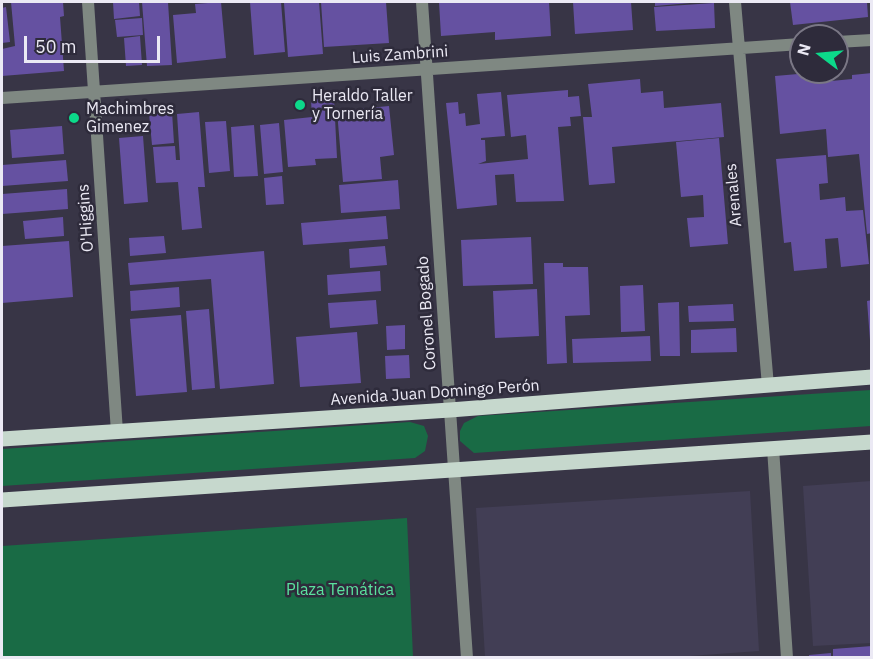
<!DOCTYPE html>
<meta charset="utf-8">
<style>
body{margin:0}
#map{position:relative;width:873px;height:659px;overflow:hidden;background:#383546;font-family:"IBM Plex Sans",sans-serif}
canvas{display:block}
.frame{position:absolute;inset:0;border:3px solid #ebe9f4;pointer-events:none}
.north{position:absolute;left:789px;top:24px;width:60px;height:60px;box-sizing:border-box;background:#2e2b3b;border:2px solid #7a7785;border-radius:50%;rotate:286deg;font-size:16px;font-weight:700;line-height:24px;text-align:center;color:#ebe9f4}
.north::after{content:'';display:block;margin:auto;width:21px;height:27px;background:#0cd98a;clip-path:polygon(50% 0,100% 100%,50% 72%,0 100%)}
.scale{position:absolute;left:24px;top:36px;width:136px;height:27px;box-sizing:border-box;border:3px solid #ebe9f4;border-top:0;padding-left:8px;font-size:18px;line-height:21px;white-space:nowrap;color:#ebe9f4;-webkit-text-stroke:4px #2e2b3b;paint-order:stroke}
</style>
<div id="map">
<canvas width="873" height="659"></canvas>
<div class="frame"></div>
<div class="north">N</div>
<div class="scale">50 m</div>
</div>
<script>
const ctx = document.querySelector('canvas').getContext('2d');
ctx.lineJoin = 'round';
function fill(path, color) { ctx.fillStyle = color; ctx.fill(path, 'evenodd'); }
const shape = rows => new Path2D(rows.map(r => 'M' + r).join(''));
function strokePath(path, color, width, dash) { ctx.strokeStyle = color; ctx.lineWidth = width; ctx.lineCap = dash ? 'butt' : 'round'; ctx.setLineDash(dash || []); ctx.stroke(path); }
function drawText(font, color, halo, rows, align = 'center') {
  ctx.font = font + ' "IBM Plex Sans",sans-serif'; ctx.lineWidth = 5; ctx.setLineDash([]); ctx.textBaseline = 'middle'; ctx.strokeStyle = halo; ctx.fillStyle = color; for (const [text, x, y, turn = 0] of rows) {
    ctx.save(); ctx.translate(x, y); ctx.rotate((+turn || 0) * Math.PI / 180); ctx.textAlign = isNaN(turn) ? turn : align; if (halo) ctx.strokeText(text, 0, 0); ctx.fillText(text, 0, 0); ctx.restore();
  }
}
fill(shape([
 [871,481,871,643,813,646,803,486],
 [750,491,759,651,662,658,485,657,476,508]
]), '#423e55');
fill(shape([
 [871,390,871,426,474,453,460,441,460,431,464,423,478,416],
 [410,422,424,426,428,436,425,451,415,458,2,486,2,449],
 [407,518,413,657,2,657,2,546]
]), '#196b45');
fill(shape([
 [11,2,63,2,64,16,60,17,64,71,2,76,2,49,15,46],
 [113,2,139,2,140,16,114,19],
 [142,2,168,2,172,65,147,66],
 [221,2,226,58,177,63,173,15,196,13,195,4],
 [250,2,281,2,285,52,254,55],
 [296,2,319,2,323,54,288,57,284,3],
 [321,2,386,2,389,43,324,47],
 [439,2,549,2,551,36,495,40,495,32,441,36],
 [573,2,631,2,633,30,575,34],
 [655,2,690,2,690,3,655,6],
 [790,2,867,2,868,17,793,25],
 [714,3,715,28,656,31,654,7],
 [6,7,10,42,2,43,2,8],
 [142,18,143,35,117,37,115,20],
 [140,36,142,65,126,66,124,38],
 [821,72,821,82,852,79,852,75,872,73,872,233,867,234,859,154,828,157,826,129,780,134,775,76],
 [640,79,641,93,663,91,664,108,721,103,724,137,612,147,615,183,589,185,583,117,592,117,588,84],
 [568,90,568,97,579,96,581,116,570,117,571,126,558,127,564,201,516,202,514,174,495,175,497,205,457,209,446,103,458,102,459,114,465,113,466,126,480,124,477,94,501,92,505,136,481,138,481,140,485,140,486,161,478,164,528,159,526,135,511,137,507,95],
 [334,98,337,158,315,159,316,165,288,167,284,120,312,117,311,100],
 [389,106,394,155,380,157,382,179,343,182,337,111],
 [172,112,174,143,152,145,149,113],
 [199,112,205,187,198,187,202,228,182,230,178,182,156,183,153,147,175,146,176,160,180,160,177,114],
 [226,121,230,171,209,173,205,122],
 [279,123,283,172,264,174,260,125],
 [254,125,258,176,234,177,231,127],
 [62,126,64,154,12,158,10,130],
 [143,136,148,202,124,204,119,138],
 [719,138,728,244,690,247,687,218,704,217,703,195,681,197,676,142],
 [826,155,828,183,819,184,820,200,845,197,846,211,863,210,869,264,841,267,838,238,825,239,827,268,794,271,791,242,784,243,776,159],
 [66,160,68,181,2,186,2,165],
 [282,176,284,204,266,205,264,178],
 [398,180,400,209,341,213,339,185],
 [67,189,68,209,2,214,2,194],
 [386,216,388,239,303,245,301,223],
 [63,217,64,236,25,239,23,221],
 [164,236,166,253,130,256,129,238],
 [531,237,533,284,463,286,461,240],
 [69,241,73,297,2,303,2,246],
 [385,246,387,265,350,268,349,249],
 [264,251,274,384,220,389,211,279,130,285,128,263],
 [544,263,563,263,563,267,588,267,590,315,565,316,567,363,547,364],
 [380,271,381,291,328,295,327,275],
 [643,285,645,331,621,332,620,286],
 [179,287,180,307,131,311,130,291],
 [537,289,539,336,495,338,493,291],
 [376,300,378,324,330,328,328,303],
 [872,300,872,340,870,340,867,301],
 [679,302,680,356,660,356,658,303],
 [733,304,734,321,689,322,688,306],
 [209,309,215,388,192,390,186,311],
 [181,315,187,392,136,396,130,319],
 [405,325,405,349,387,350,386,326],
 [736,328,737,352,691,353,691,330],
 [357,332,361,383,300,387,296,337],
 [650,336,651,361,573,363,572,339],
 [409,355,410,378,386,379,385,356],
 [872,646,872,658,833,658,833,649],
 [831,653,831,658,809,658,809,655]
]), '#6551a1');
strokePath(shape([
 [88,2,117,432],
 [422,2,467,658],
 [735,2,768,386],
 [837,42,872,40],
 [2,98,801,44],
 [773,448,787,658]
]), '#7f8882', 12);
strokePath(shape([
 [2,439,450,410,872,377],
 [2,500,872,442]
]), '#c6d8cd', 15);
for (const [x, y, r, color] of [
 [300,105,6,"#0cd98a"],
 [74,118,6,"#0cd98a"]
]) { const dot = new Path2D(); dot.arc(x, y, r, 0, 2 * Math.PI); ctx.fillStyle = color; ctx.fill(dot); strokePath(dot, '#2e2b3b', 2); }
drawText('16px', '#ebe9f4', '#2e2b3b', [
 ["Luis Zambrini",400,55,-4],
 ["Arenales",734,195,-95],
 ["O'Higgins",86,218,-94],
 ["Coronel Bogado",427,313,-94],
 ["Avenida Juan Domingo Perón",435,393,-4]
]);
drawText('16px', '#ebe9f4', '#2e2b3b', [
 ["Heraldo Taller",312,96],
 ["y Tornería",312,114],
 ["Machimbres",86,109],
 ["Gimenez",86,127]
], 'left');
drawText('16px', '#5ae29e', '#2e2b3b', [
 ["Plaza Temática",340,590]
]);
</script>
